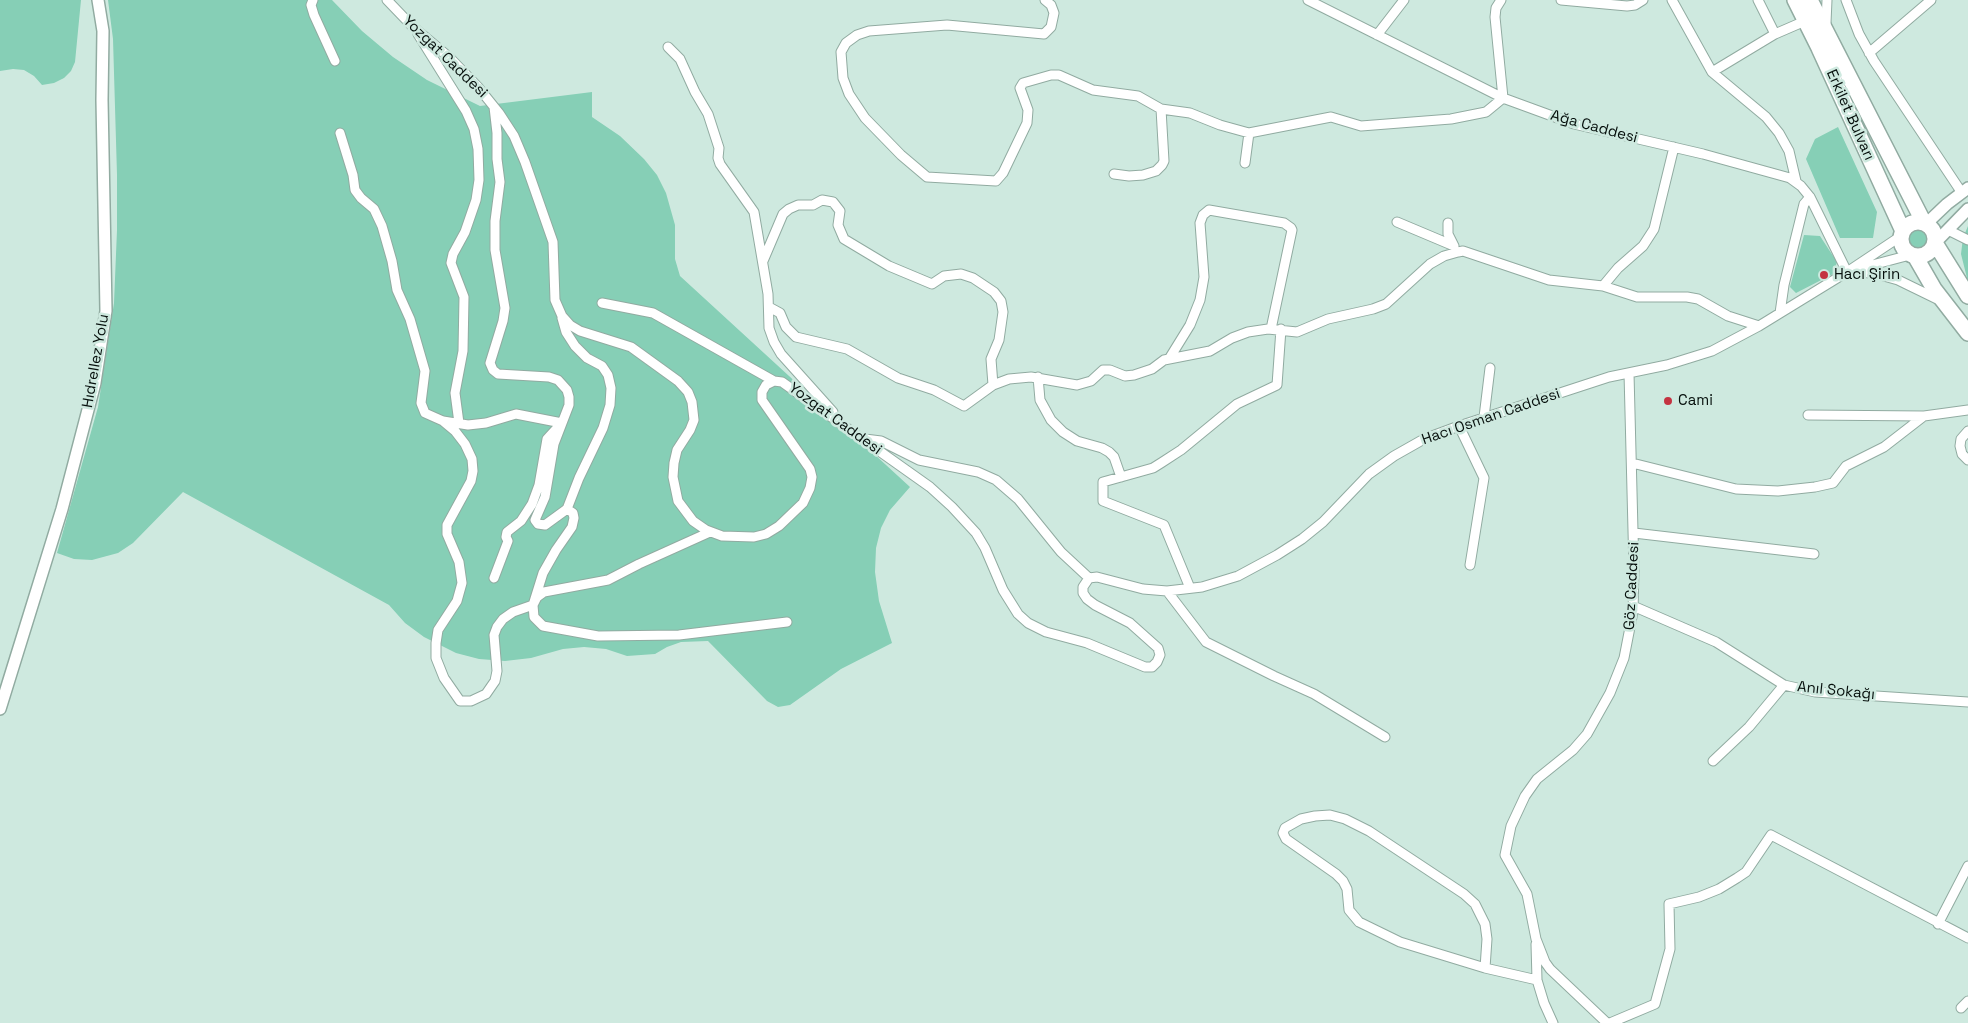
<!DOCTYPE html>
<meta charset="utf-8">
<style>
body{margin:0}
canvas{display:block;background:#cee9df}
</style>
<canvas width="1968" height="1023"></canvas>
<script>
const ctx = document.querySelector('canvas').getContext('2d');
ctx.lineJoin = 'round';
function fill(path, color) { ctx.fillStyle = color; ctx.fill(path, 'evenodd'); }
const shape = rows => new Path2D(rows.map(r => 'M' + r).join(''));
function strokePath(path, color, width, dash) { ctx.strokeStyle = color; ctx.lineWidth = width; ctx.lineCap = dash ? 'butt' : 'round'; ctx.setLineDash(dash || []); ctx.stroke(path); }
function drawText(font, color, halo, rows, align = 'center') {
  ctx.font = font + ' "Space Grotesk",sans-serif'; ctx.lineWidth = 5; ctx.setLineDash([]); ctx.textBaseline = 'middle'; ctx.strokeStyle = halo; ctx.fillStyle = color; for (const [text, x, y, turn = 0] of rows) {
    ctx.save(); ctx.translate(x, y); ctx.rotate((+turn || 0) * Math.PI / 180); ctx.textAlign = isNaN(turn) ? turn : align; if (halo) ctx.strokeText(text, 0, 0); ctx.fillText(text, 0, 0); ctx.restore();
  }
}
fill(shape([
 [0,0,81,0,75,62,71,71,64,78,54,83,42,85,34,76,24,70,13,69,0,71],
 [108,0,332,0,362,31,393,57,427,80,480,106,592,92,592,117,620,136,644,159,657,175,666,193,675,225,675,259,680,276,910,487,890,510,881,528,876,548,875,572,879,601,892,643,841,669,790,705,778,707,767,701,708,641,681,642,667,647,655,654,627,656,606,649,584,647,563,649,531,658,505,661,479,659,456,653,424,637,405,623,389,605,183,492,133,543,118,553,92,560,74,559,57,553,98,407,114,303,117,230,117,175,113,39],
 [1838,127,1877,212,1873,238,1840,238,1806,159,1815,139],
 [1968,226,1968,282,1961,254,1963,238],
 '1909 239a9 9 0 1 1 18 0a9 9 0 1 1-18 0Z',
 [1804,235,1820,236,1837,262,1833,274,1796,293,1790,287]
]), '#86cfb6');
const minor = shape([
 [313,0,311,5,314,15,335,61],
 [387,0,412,26,450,58,478,87,499,113,514,136,525,162,553,242,555,300,562,316,570,325,580,331,631,347,678,381,688,392,692,402,694,420,690,430,677,450,674,463,673,477,678,501,693,521,706,530,722,536,754,537,766,534,779,526,803,503,810,488,812,477,810,469,762,400,762,392,766,385,774,381,782,382,930,487,952,507,976,533,985,548,1003,590,1018,614,1028,623,1046,632,1087,643,1145,667,1152,667,1157,662,1160,655,1158,648,1130,623,1095,605,1087,599,1083,593,1083,587,1089,578,1097,577,1143,589,1167,591,1202,587,1238,576,1277,555,1302,539,1323,522,1369,474,1394,456,1424,439,1459,426,1609,377,1667,365,1712,351,1759,326,1847,272,1901,236],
 [1045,0,1051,5,1054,13,1051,27,1044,34,947,25,869,31,857,35,846,43,841,52,843,78,849,94,865,118,901,155,927,177,996,181,1003,173,1027,123,1028,110,1020,88,1023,83,1051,75,1059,75,1093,90,1138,96,1161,109],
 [1308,0,1503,98,1574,124,1703,154,1790,178,1801,186,1810,197,1847,272],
 [1561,0,1627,6,1635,5,1643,0],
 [1672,0,1712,72,1775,34,1805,21],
 [1758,0,1775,34],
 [1846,0,1859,34,1874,61,1962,193],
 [1826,23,1827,0],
 [418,34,466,111,474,129,478,149,479,180,476,200,465,232,453,254,451,263,464,297,463,351,455,393,459,423],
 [1377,35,1404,0],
 [668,47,680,59,695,92,708,114,719,148,718,158,720,164,754,212,768,294,769,328,774,342,781,354,833,412],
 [1869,53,1931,0],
 [1712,72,1766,117,1779,133,1789,151,1796,181],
 [340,133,353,175,355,190,361,198,374,209,382,226,392,261,397,290,410,319,425,371,421,403,425,413,443,421,468,425,486,423,516,414,562,423],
 [1245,163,1249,133],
 [1114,174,1129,176,1143,175,1156,171,1162,165,1164,161,1161,109,1190,113,1220,125,1249,133,1331,117,1361,126,1451,119,1486,112,1503,98,1495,17,1496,8,1501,0],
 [1397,222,1454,246],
 [1448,223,1448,234,1454,246],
 [1948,230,1968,240],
 [763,261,783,214,789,209,798,205,813,205,822,200,833,202,840,211,838,225,844,239,889,266,932,284,944,276,961,274,973,278,994,292,1001,301,1003,312,999,340,991,359,993,385],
 [1857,269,1910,255],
 [1847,272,1873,273,1898,280,1937,299],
 [1603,286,1618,268,1643,246,1654,229,1674,147],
 [602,303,653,313,774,381],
 [769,307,780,313,786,327,796,337,847,349,898,378,934,390,964,406,993,385,1009,379,1031,377,1077,385,1091,381,1103,370,1110,370,1125,376,1134,375,1152,369,1164,360,1210,351,1232,338,1248,332,1268,329,1297,332,1328,319,1373,309,1386,304,1430,264,1444,256,1458,252,1463,251,1549,280,1603,286,1637,297,1687,297,1698,299,1728,316,1759,326],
 [1780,313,1784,285,1804,204,1810,197],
 [562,318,566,332,575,346,587,358,602,366,608,375,611,388,610,405,603,428,579,478,567,509],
 [1169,359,1190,325,1200,300,1204,277,1200,223,1203,215,1209,210,1284,223,1291,228,1292,230,1271,329],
 [1038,377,1040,400,1051,420,1063,432,1077,441,1102,448,1109,452,1114,457,1121,477],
 [1924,416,1968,410],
 [1484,417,1490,368],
 [443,421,455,431,465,444,472,459,473,471,471,481,447,525,447,534,459,562,462,583,457,601,438,630,436,643,436,658,444,678,460,701,471,701,486,694,495,681,497,671,494,635,497,627,503,619,513,612,533,605,543,573,556,550,572,527,574,518,573,513,567,509,545,525,538,524,535,520,545,497,554,444,569,405,569,397,567,390,558,380,549,377,498,374,493,370,490,363,503,321,505,308,495,250,495,221,500,182,497,159,497,133,494,107],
 [1459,426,1484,478,1470,565],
 [1968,431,1961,439,1960,446,1962,454,1968,460],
 [865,439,881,441,919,460,978,472,996,480,1018,499,1061,552,1089,578],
 [1632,463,1736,489,1778,491,1815,487,1833,483,1846,466,1884,447,1924,416,1808,415],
 [710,532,639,564,608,580,544,592,537,597,533,605,534,617,543,626,598,636,679,635,787,622],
 [1634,533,1814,554],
 [494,578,508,541,506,537,507,532,521,521,532,504,539,485,547,439,558,427],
 [1190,588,1164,525,1103,501,1103,482,1153,468,1161,463,1181,450,1237,404,1277,385,1281,329],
 [1167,591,1206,642,1274,676,1314,694,1385,737],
 [1633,606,1716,642,1784,685,1815,692,1968,702],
 [1713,761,1749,727,1784,685],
 [1938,924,1968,866],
 [1536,944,1537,980,1544,1003,1553,1023],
 [1485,968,1487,939,1485,924,1475,904,1464,894,1369,831,1345,819,1330,815,1315,816,1301,819,1285,828,1283,833,1286,839,1336,874,1343,881,1347,889,1349,910,1359,922,1400,942,1485,968,1537,980],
 [1961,1008,1968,1001],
 [1607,1023,1550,969,1545,962,1536,939,1527,894,1505,855,1511,826,1525,796,1537,779,1573,750,1587,734,1610,693,1624,658,1633,612,1634,570,1629,373],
 [1610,1023,1655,1004,1670,949,1669,904,1699,897,1719,889,1737,878,1746,872,1771,835,1968,938]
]);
const tertiary = shape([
 [1926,224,1947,204,1968,188],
 [1935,243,1968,209],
 [0,709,62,509,95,383,106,311,102,100,103,31,98,0]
]);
const primary = shape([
 [1795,0,1819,48,1903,231],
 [1810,0,1924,223],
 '1901 239a17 17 0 1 1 34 0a17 17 0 1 1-34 0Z',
 [1935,243,1968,296],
 [1915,256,1934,289,1968,333]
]);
strokePath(minor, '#91aba1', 11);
strokePath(tertiary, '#91aba1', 14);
strokePath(primary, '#91aba1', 18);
strokePath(minor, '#fff', 9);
strokePath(tertiary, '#fff', 11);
strokePath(primary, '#fff', 15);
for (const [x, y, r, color] of [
 [1824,275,5,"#c43341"],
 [1668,401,5,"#c43341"]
]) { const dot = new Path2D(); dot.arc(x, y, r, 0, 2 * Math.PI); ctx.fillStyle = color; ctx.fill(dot); strokePath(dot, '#cee9df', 2); }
drawText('15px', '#060f0c', '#cee9df', [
 ["Yozgat Caddesi",445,57,44],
 ["Erkilet Bulvarı",1850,115,66],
 ["Ağa Caddesi",1594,127,15],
 ["Hıdrellez Yolu",96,361,-80],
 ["Hacı Osman Caddesi",1491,417,-19],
 ["Yozgat Caddesi",835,419,36],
 ["Göz Caddesi",1632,586,-87],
 ["Anıl Sokağı",1836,691,6]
]);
drawText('15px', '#060f0c', '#cee9df', [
 ["Hacı Şirin",1834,275],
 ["Cami",1678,401]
], 'left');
</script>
